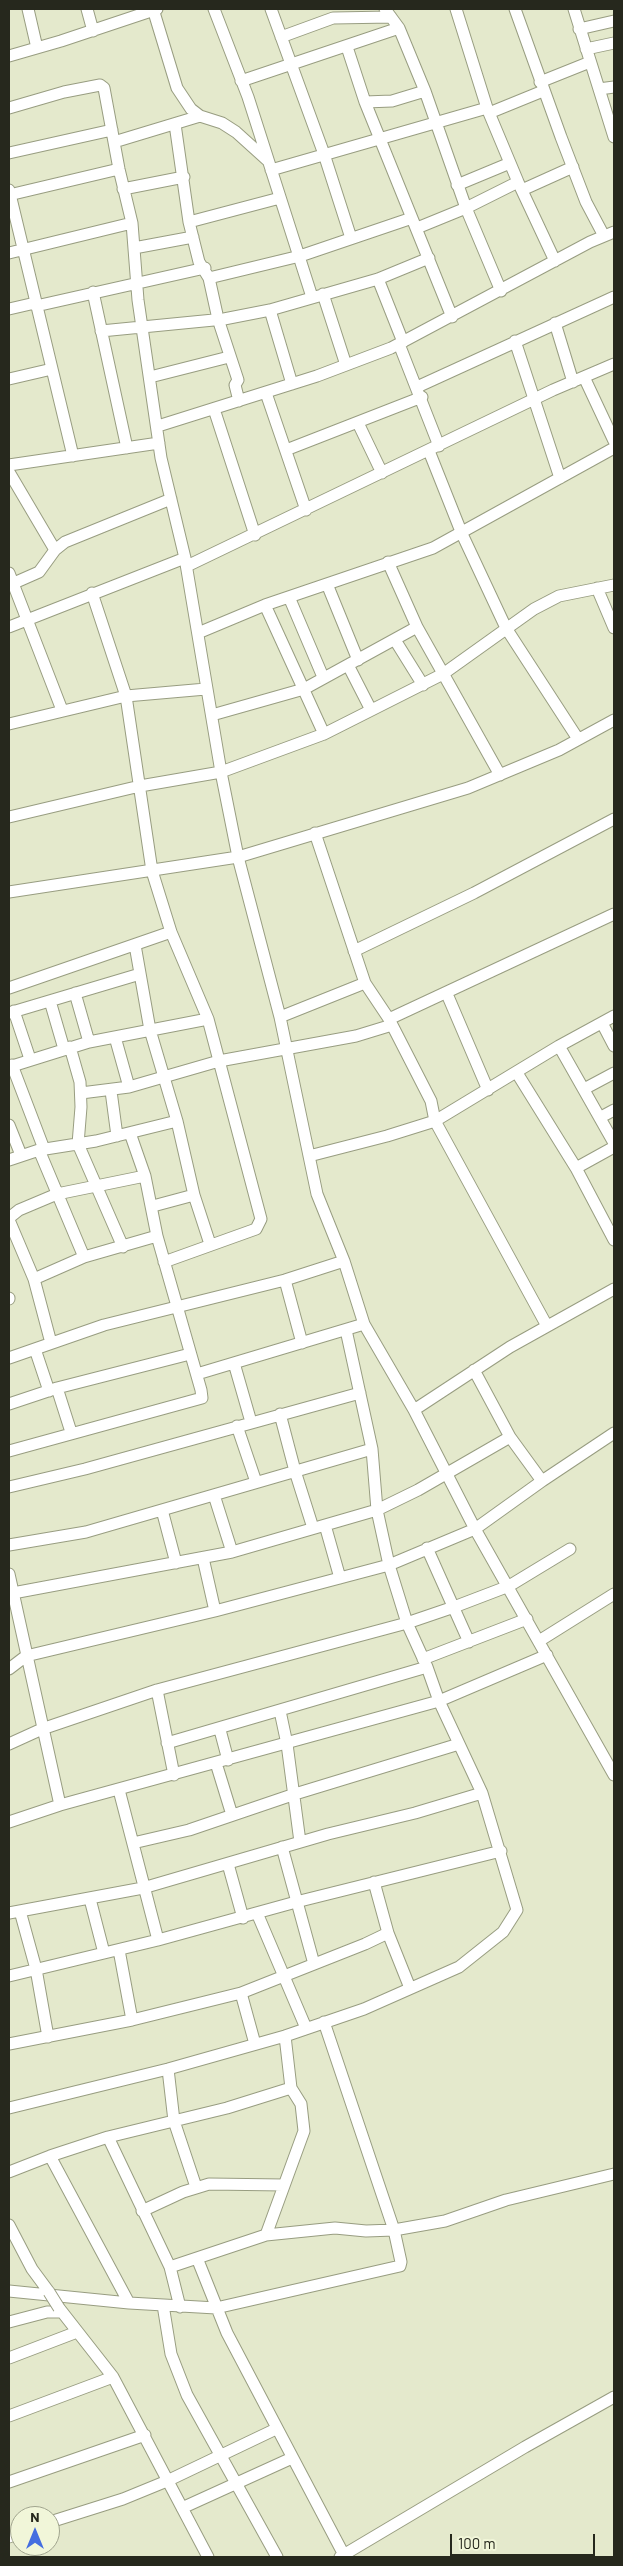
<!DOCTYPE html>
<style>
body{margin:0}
#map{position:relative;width:623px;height:2566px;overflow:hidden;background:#e4e9cc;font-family:Barlow,sans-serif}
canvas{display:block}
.frame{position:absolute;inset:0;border:10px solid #26281d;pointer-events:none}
.north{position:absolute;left:10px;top:2506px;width:50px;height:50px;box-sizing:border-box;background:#f1f6d9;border:1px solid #a0a48e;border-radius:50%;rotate:0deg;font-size:14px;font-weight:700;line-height:20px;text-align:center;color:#26281d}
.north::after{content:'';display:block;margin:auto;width:18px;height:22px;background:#446ee0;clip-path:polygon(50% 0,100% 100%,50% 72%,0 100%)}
.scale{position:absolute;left:450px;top:2534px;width:145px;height:22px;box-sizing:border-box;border:2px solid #26281d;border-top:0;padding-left:6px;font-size:15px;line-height:18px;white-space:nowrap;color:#26281d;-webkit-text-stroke:4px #f1f6d9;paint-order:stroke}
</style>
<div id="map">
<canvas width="623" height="2566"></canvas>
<div class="frame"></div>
<div class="north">N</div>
<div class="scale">100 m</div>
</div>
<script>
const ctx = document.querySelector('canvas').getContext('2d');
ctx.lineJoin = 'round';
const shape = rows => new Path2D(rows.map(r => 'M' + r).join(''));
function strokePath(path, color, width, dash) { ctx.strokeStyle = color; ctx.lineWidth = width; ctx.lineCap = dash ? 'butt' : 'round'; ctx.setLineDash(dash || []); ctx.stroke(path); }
const minor = shape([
 [28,9,37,48],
 [87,9,93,31],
 [153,9,177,88,191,109,200,116,222,123,236,132,267,160],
 [214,9,248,97,312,297],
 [271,9,324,154,351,238],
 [385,9,399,28,425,91,466,208,501,291],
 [456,9,487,108,518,182,555,261],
 [515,9,561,137,586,202,604,236],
 [574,9,614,137],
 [579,29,614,21],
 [281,37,333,18,391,17],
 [347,47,365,102,452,317],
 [586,49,614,43],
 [9,56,61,41,157,9],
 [241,81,399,28],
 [540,82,590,62],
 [599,89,614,87],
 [365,102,392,101,425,91],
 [9,108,64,92,100,85,104,88,119,169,132,223,138,300,161,458,185,558,221,772,238,857,280,1017,317,1194,344,1261,364,1324,414,1410,475,1529,614,1775],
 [489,113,543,91],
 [175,124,189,222,199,262,209,278,218,319,238,380,235,385,239,401],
 [114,142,200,116],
 [9,153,112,130],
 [271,170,487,108],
 [457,185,510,163],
 [123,189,184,177],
 [9,190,73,456],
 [522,190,573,167],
 [9,195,119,169],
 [189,222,280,198],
 [417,228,466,208,518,182],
 [134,248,193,237],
 [9,253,132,223],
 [209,278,300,256,412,218],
 [378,279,403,342],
 [93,292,127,448],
 [323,294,346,365],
 [36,306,205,268],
 [9,309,35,303],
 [270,310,292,384],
 [555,323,573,382],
 [101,331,224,319,270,310,378,279,429,258],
 [515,341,560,478],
 [399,344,439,446],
 [150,377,229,357],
 [584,377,614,441],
 [9,379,52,369],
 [417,387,614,297],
 [266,393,306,510],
 [214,409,255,535],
 [358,423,382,473],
 [158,426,317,376,391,348,590,242,614,232],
 [286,450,422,397],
 [429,451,462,534,506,628,578,739],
 [9,465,159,443],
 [9,472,55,550],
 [388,562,417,627,500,775],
 [187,566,553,390,614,364],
 [9,573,62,710],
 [14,583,39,572,55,550,65,542,171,499],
 [327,584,358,660],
 [597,588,614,628],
 [92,593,126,696,152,871,171,932,208,1019,261,1219,256,1229,164,1262],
 [289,597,323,677],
 [265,605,324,734],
 [9,627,185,558],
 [198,633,265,605,433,548,614,448],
 [395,640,423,685],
 [348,665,371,710],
 [212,715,304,689,417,627],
 [9,724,126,696,206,689],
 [9,817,140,786,221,772,324,734,443,674,534,609,559,596,614,585],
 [9,892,238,857,468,788,559,750,614,720],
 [135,945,150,1030,177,1121,194,1195,210,1244],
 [354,951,474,893,614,819],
 [365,983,389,1019,431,1101,435,1121,547,1326],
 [9,988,171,932],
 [75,993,89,1042],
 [447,994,488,1090],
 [50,1001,64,1049],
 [14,1011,30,1059],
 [9,1013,140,974],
 [280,1017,365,983,315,833],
 [389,1019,614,914],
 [602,1023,614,1046],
 [115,1037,129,1087],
 [559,1046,614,1143],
 [70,1047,80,1082,81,1107,78,1144,123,1247],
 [12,1065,44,1149],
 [9,1067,89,1042,208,1019],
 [517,1073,576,1168,614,1240],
 [584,1089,614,1073],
 [111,1091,117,1136],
 [81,1093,129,1087,219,1061,356,1036,392,1025],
 [601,1117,614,1110],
 [9,1125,21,1155],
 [39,1150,84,1257],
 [309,1156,387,1136,435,1121,559,1046,614,1016],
 [9,1160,39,1150,96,1141,177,1121],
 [576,1168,614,1147],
 [153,1206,194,1195],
 [9,1218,19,1210,57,1194,145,1176],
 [9,1220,34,1279],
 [285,1280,302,1343],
 [9,1299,9,1298],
 [51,1343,34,1279,84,1257,157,1236],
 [35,1349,49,1391],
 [9,1358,104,1325,285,1280,344,1261],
 [234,1363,251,1422],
 [197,1374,364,1324],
 [57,1388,71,1432],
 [9,1404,57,1388,190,1354],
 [414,1410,510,1347,614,1289],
 [280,1414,295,1471,313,1528],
 [237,1426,256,1482],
 [510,1437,542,1481],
 [9,1451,202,1398,201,1390,157,1236,145,1176,130,1133],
 [9,1487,85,1469,360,1393],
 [214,1495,232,1552],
 [162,1510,176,1563],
 [325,1525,340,1578],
 [9,1545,86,1532,372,1449],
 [427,1548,469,1642],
 [203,1558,215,1611],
 [9,1574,60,1805],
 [13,1593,232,1552,377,1510,418,1490,510,1437,474,1370],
 [539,1641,614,1594],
 [423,1659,527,1619],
 [9,1669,26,1656,215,1611,389,1565,475,1529,542,1481,614,1433],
 [157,1690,174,1775],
 [280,1711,287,1744,300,1842],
 [220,1730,228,1760],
 [167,1743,427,1667],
 [9,1744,42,1729,157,1690,407,1623,454,1607,509,1586,570,1549],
 [216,1763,232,1815],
 [119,1790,158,1940],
 [9,1822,60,1805,439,1701,547,1655],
 [133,1843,189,1830,295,1794,459,1744],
 [282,1847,314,1964],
 [228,1864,243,1918],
 [90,1899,104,1953],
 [20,1911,36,1969,48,2037],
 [9,1913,143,1888,328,1834,415,1813,482,1793],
 [257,1913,306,2028],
 [388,1933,410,1988],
 [119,1950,132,2020],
 [9,1976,158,1940,296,1902,501,1851],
 [241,1993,255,2044],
 [9,2044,132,2020,241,1993,365,1944,388,1933,374,1882],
 [168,2069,174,2121,196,2187],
 [9,2108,168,2069,285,2036,364,2009,459,1967,503,1932,517,1910,482,1793,439,1701,427,1667,407,1623,389,1565,377,1510,372,1449,346,1330],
 [108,2137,170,2267,180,2307],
 [50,2156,129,2303],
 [9,2172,50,2156,108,2137,227,2108,291,2088],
 [142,2211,183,2192,209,2184,284,2185],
 [9,2225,32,2269,49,2292],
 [266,2235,304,2131,301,2104,291,2088,285,2036],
 [197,2258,227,2333,344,2555],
 [170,2267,266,2235,335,2228,366,2231,394,2230,445,2221,506,2200,614,2174],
 [9,2291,129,2303,216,2308,400,2266,401,2262,394,2230,324,2022],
 [163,2305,171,2354,187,2395,277,2557],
 [59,2308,113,2377,208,2557],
 [9,2322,47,2312,61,2312],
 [9,2358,77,2332],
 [9,2416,113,2377],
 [9,2482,145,2435],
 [182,2508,292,2458],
 [50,2522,123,2499,167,2481,276,2429],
 [9,2537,20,2533],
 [340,2557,525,2447,614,2397]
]);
strokePath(minor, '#989d81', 13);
strokePath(minor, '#fff', 11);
const minorBridge = shape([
 [49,2292,59,2308]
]);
strokePath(minorBridge, '#989d81', 13, []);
strokePath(minorBridge, '#fff', 11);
</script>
